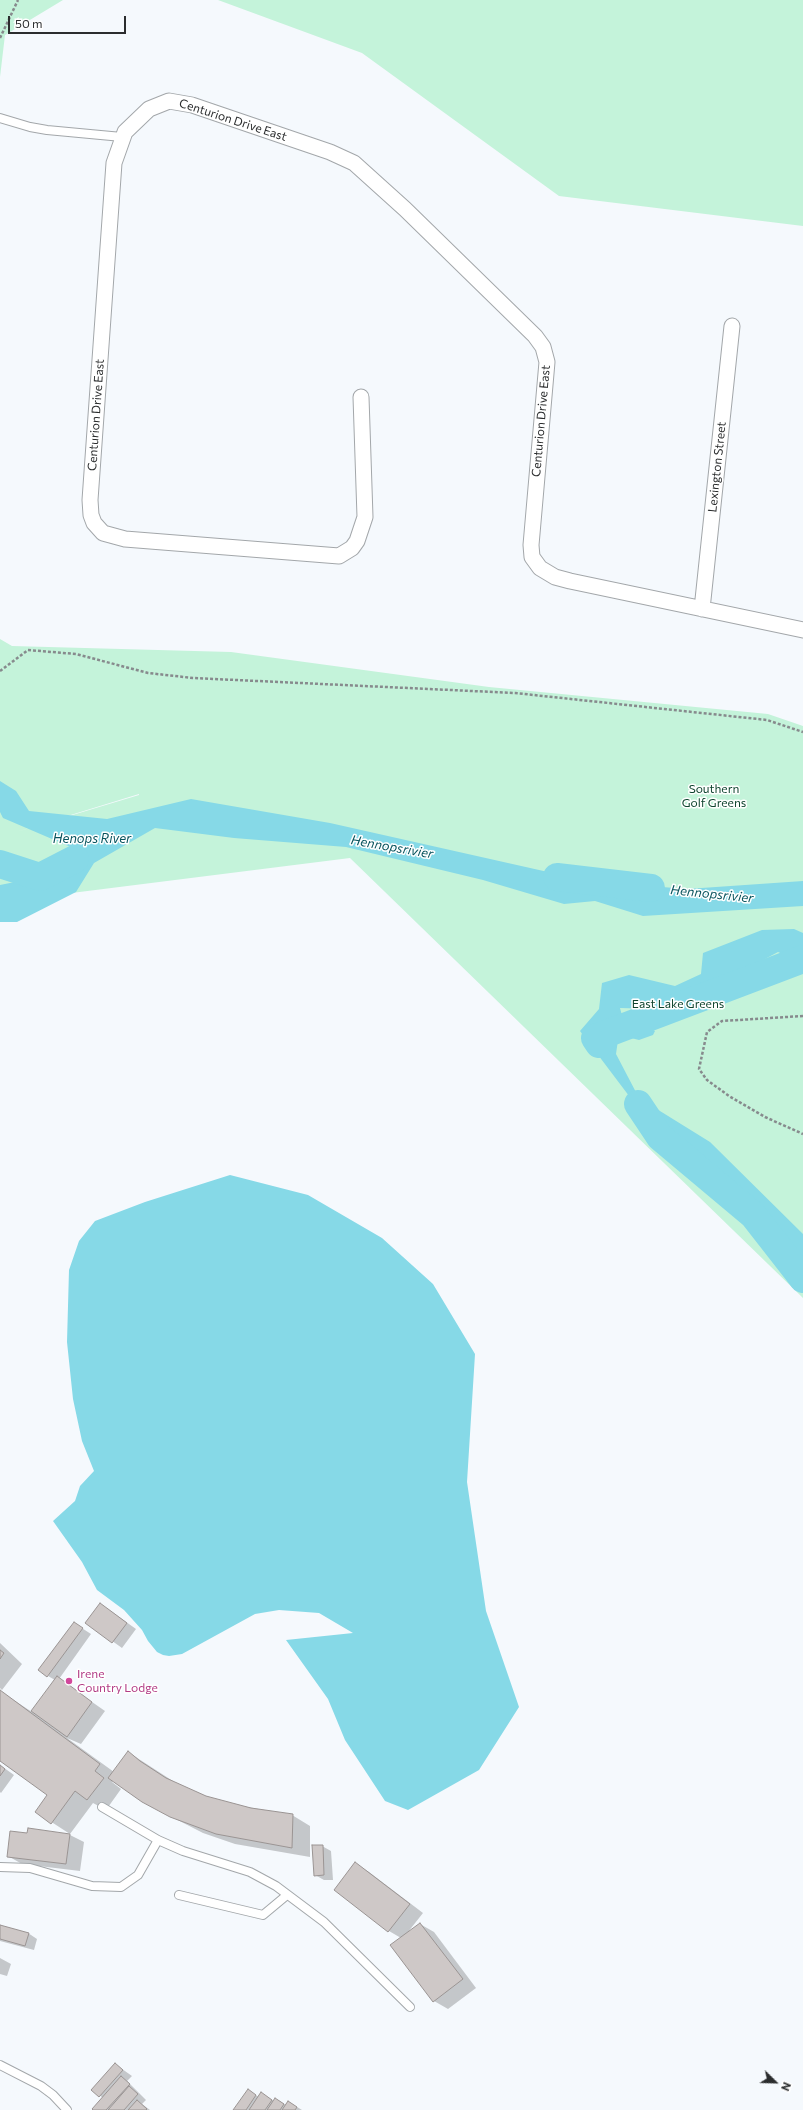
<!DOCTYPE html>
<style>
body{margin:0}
#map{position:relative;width:803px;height:2110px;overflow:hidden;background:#f5f9fd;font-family:Commissioner,sans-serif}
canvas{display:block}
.north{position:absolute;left:755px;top:2062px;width:40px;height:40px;-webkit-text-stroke:3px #fff;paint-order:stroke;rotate:113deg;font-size:11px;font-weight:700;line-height:16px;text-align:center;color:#2b2d2e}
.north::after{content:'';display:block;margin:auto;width:14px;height:18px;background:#2b2d2e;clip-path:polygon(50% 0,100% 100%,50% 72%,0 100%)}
.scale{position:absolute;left:8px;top:16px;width:118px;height:18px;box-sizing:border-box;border:2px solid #2b2d2e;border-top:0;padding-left:5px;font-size:12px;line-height:14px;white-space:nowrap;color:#2b2d2e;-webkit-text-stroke:3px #fff;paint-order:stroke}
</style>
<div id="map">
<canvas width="803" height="2110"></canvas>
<div class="north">N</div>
<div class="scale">50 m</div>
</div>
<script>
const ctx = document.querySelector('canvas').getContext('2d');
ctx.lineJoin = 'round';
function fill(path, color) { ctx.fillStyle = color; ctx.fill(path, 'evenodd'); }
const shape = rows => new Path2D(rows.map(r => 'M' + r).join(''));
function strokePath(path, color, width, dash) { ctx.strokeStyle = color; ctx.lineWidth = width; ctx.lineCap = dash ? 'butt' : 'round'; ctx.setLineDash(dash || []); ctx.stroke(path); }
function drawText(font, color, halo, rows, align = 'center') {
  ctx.font = font + ' Commissioner,sans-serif'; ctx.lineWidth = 3; ctx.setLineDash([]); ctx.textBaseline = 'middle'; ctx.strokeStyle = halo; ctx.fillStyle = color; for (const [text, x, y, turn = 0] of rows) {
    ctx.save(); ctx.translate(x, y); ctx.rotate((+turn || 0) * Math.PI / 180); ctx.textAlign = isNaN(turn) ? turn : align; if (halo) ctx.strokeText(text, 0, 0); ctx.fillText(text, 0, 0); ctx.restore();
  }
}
fill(shape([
 [0,0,63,0,5,35,0,77],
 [218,0,803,0,803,226,559,196,362,53],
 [0,639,12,646,231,652,489,687,768,714,803,726,803,1298,350,858,0,902],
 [139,794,139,795,16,832,74,814]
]), '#c4f3da');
fill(shape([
 [0,781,16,791,29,811,107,819,191,799,330,823,588,881,687,889,803,881,803,906,643,916,595,901,564,904,483,880,346,847,234,838,155,828,94,863,76,892,17,922,0,922,0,885,40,877,73,848,3,818,0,812],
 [794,929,803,933,803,963,778,952,752,966,734,980,717,997,689,1007,672,1019,667,1004,656,1009,620,1008,625,1027,634,1033,646,1026,655,1031,653,1035,639,1040,627,1037,618,1040,616,1054,639,1098,710,1142,803,1234,803,1267,712,1181,660,1137,580,1031,599,1009,602,983,629,975,675,986,701,974,703,953,762,930],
 [230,1175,308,1195,382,1238,433,1284,475,1354,467,1482,486,1611,519,1707,479,1770,408,1810,385,1801,345,1740,328,1699,286,1640,353,1633,319,1613,279,1610,255,1614,182,1654,169,1656,163,1655,157,1652,148,1641,142,1630,124,1610,97,1590,82,1562,53,1521,75,1501,80,1486,94,1471,82,1441,73,1399,67,1342,69,1270,79,1241,95,1221,145,1202]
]), '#86d9e7');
fill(shape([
 [101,1604,136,1629,122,1648,87,1623],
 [74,1623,91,1634,59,1679,105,1711,81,1744,67,1738,114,1772,128,1752,179,1785,220,1802,292,1815,310,1826,310,1857,235,1844,203,1833,162,1812,114,1780,112,1782,121,1789,106,1810,93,1803,70,1834,36,1812,48,1795,0,1759,0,1691,32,1712,55,1680,48,1676],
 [0,1643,22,1664,2,1690,0,1688],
 [0,1765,14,1775,1,1793,0,1792],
 [28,1834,70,1835,84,1842,80,1871,22,1864,8,1856],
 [322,1846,331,1851,333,1880,324,1880,315,1875],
 [356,1864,369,1872,423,1913,408,1932,420,1924,434,1932,476,1988,448,2009,434,2001,401,1938,389,1931,336,1890],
 [0,1926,28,1933,37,1939,34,1950,0,1941],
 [0,1958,11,1964,7,1976,0,1974],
 [115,2064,132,2076,127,2081,146,2100,142,2104,150,2110,95,2110,103,2098,93,2090],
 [248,2091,259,2097,262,2094,274,2101,276,2099,286,2105,289,2102,302,2110,234,2110]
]), '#0003');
strokePath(shape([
 [0,864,40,877,75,859],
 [557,877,651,888],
 [599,1044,595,1038,803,959],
 [638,1104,660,1137,753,1215,803,1279]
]), '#86d9e7', 28);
const building = shape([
 [100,1603,127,1623,112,1643,85,1623,100,1603],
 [74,1622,83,1628,47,1677,38,1670,74,1622],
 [0,1650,4,1653,0,1659,0,1650],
 [57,1676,92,1702,67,1737,31,1711,57,1676],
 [0,1690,100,1764,95,1771,104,1778,87,1800,75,1791,51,1824,35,1812,47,1795,0,1761,0,1690],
 [128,1751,140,1761,166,1778,206,1796,251,1808,293,1814,292,1848,216,1834,170,1817,142,1802,108,1778,128,1751],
 [0,1765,5,1769,0,1776,0,1765],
 [28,1828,70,1834,66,1864,7,1857,10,1831,27,1833,28,1828],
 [312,1845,323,1845,324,1875,314,1876,312,1845],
 [355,1862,410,1904,388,1932,334,1890,355,1862],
 [420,1923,463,1979,433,2002,390,1945,420,1923],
 [0,1925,29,1933,25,1946,0,1939,0,1925],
 [115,2063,123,2070,99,2097,91,2090,115,2063],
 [121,2076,130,2084,106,2110,93,2110,92,2109,121,2076],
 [129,2086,138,2094,124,2110,108,2110,129,2086],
 [248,2089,256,2095,246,2110,233,2110,248,2089],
 [261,2092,272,2100,265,2110,249,2110,261,2092],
 [275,2098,284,2104,280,2110,267,2110,275,2098],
 [137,2100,147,2109,146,2110,128,2110,137,2100],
 [288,2101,297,2107,295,2110,282,2110,288,2101]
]);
fill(building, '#cec8c7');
strokePath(building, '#9a9493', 1);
const service = shape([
 [0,118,30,127,47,130,122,137],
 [102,1807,158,1840,183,1851,250,1872,276,1886,324,1922,410,2007],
 [0,1867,30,1868,92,1886,121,1887,138,1875,158,1840],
 [179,1895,263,1915,287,1895],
 [0,2065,41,2086,53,2095,67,2110]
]);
const minor = shape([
 [361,397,365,517,357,541,352,548,339,556,125,539,103,533,94,523,91,515,90,500,114,163,125,132,149,109,169,101,192,105,330,152,354,163,405,209,535,336,543,347,547,362,531,545,532,557,540,568,555,577,570,581,803,630],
 [702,609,732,326]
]);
strokePath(service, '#a3a7aa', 10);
strokePath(minor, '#a3a7aa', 17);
strokePath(shape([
 [0,38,18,0],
 [0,671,28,650,76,654,148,673,193,678,515,693,767,720,803,732],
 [803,1016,722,1021,707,1032,699,1069,707,1080,729,1096,765,1117,803,1134]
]), '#878a8d', 2.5, [3, 2]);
strokePath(service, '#fff', 8);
strokePath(minor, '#fff', 15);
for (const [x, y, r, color] of [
 [69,1681,4,"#d1479c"]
]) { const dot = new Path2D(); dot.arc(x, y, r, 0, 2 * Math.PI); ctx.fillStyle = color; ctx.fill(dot); strokePath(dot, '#fff', 1.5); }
drawText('12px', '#2b2d2e', '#fff', [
 ["Centurion Drive East",233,120,18],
 ["Centurion Drive East",96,415,-86],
 ["Centurion Drive East",541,421,-85],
 ["Lexington Street",717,467,-84]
]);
drawText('12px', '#0e442e', '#fff', [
 ["Southern",714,789],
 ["Golf Greens",714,803],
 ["East Lake Greens",678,1004]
]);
drawText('12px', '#b23c85', '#fff', [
 ["Irene",77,1674],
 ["Country Lodge",77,1688]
], 'left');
drawText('italic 13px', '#08545e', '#fff', [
 ["Henops River",92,839],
 ["Hennopsrivier",392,847,10],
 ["Hennopsrivier",712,894,6]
]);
</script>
